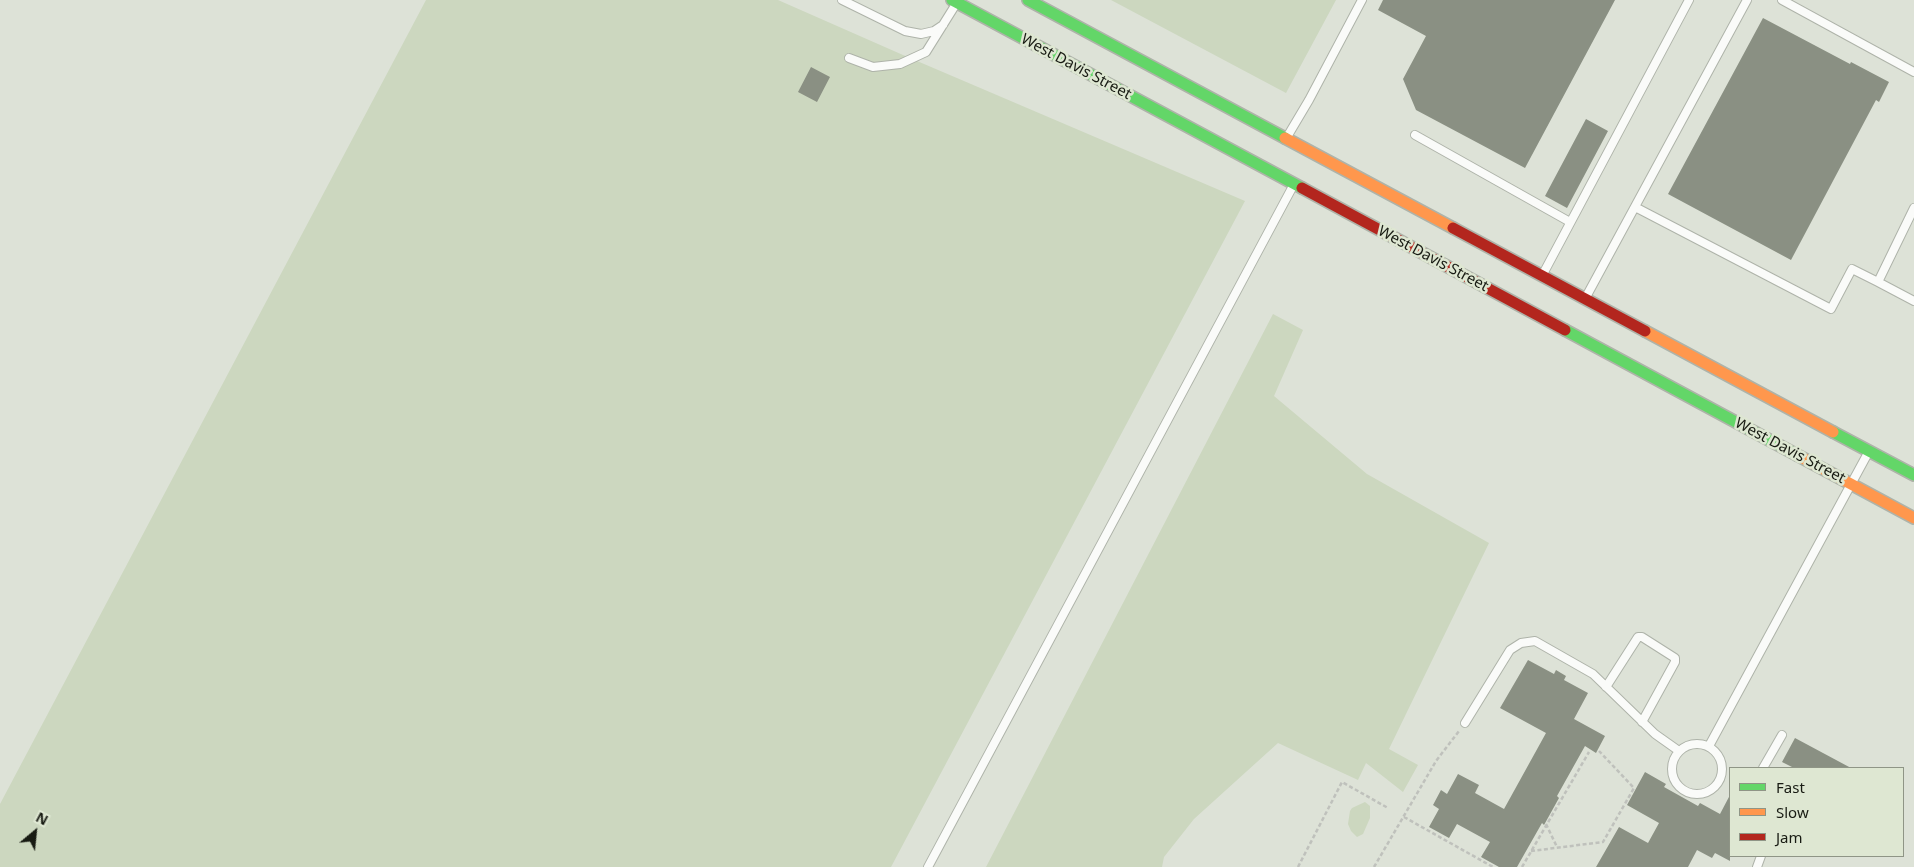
<!DOCTYPE html>
<style>
body{margin:0}
#map{position:relative;width:1914px;height:867px;overflow:hidden;background:#dde2d7;font-family:"Noto Sans",sans-serif}
canvas{display:block}
.legend{position:absolute;left:1729px;top:767px;width:175px;height:90px;box-sizing:border-box;background:#dee7d2;border:1px solid #8f9586;margin:0;padding:6px 9px;list-style:none;font-size:15px;color:#181b13}
.legend li{display:flex;align-items:center;gap:10px;height:25px}
.legend b{width:25px;border:1px solid #8f9586}
.north{position:absolute;left:10px;top:807px;width:50px;height:50px;-webkit-text-stroke:4px #dee7d2;paint-order:stroke;rotate:28deg;font-size:14px;font-weight:700;line-height:20px;text-align:center;color:#181b13}
.north::after{content:'';display:block;margin:auto;width:18px;height:22px;background:#181b13;clip-path:polygon(50% 0,100% 100%,50% 72%,0 100%)}
</style>
<div id="map">
<canvas width="1914" height="867"></canvas>
<ul class="legend">
<li><b style="height:6px;background:#63d668"></b>Fast</li>
<li><b style="height:6px;background:#ff974d"></b>Slow</li>
<li><b style="height:6px;background:#b3261e"></b>Jam</li>
</ul>
<div class="north">N</div>
</div>
<script>
const ctx = document.querySelector('canvas').getContext('2d');
ctx.lineJoin = 'round';
function fill(path, color) { ctx.fillStyle = color; ctx.fill(path, 'evenodd'); }
const shape = rows => new Path2D(rows.map(r => 'M' + r).join(''));
function strokePath(path, color, width, dash) { ctx.strokeStyle = color; ctx.lineWidth = width; ctx.lineCap = dash ? 'butt' : 'round'; ctx.setLineDash(dash || []); ctx.stroke(path); }
function drawText(font, color, halo, rows, align = 'center') {
  ctx.font = font + ' "Noto Sans",sans-serif'; ctx.lineWidth = 5; ctx.setLineDash([]); ctx.textBaseline = 'middle'; ctx.strokeStyle = halo; ctx.fillStyle = color; for (const [text, x, y, turn = 0] of rows) {
    ctx.save(); ctx.translate(x, y); ctx.rotate((+turn || 0) * Math.PI / 180); ctx.textAlign = isNaN(turn) ? turn : align; if (halo) ctx.strokeText(text, 0, 0); ctx.fillText(text, 0, 0); ctx.restore();
  }
}
fill(shape([
 [426,0,778,0,903,55,1245,201,891,867,0,867,0,804],
 [1111,0,1336,0,1286,93],
 [1273,314,1303,330,1274,396,1367,474,1489,543,1389,749,1418,765,1403,792,1366,763,1358,780,1278,743,1194,819,1164,857,1162,867,986,867],
 [1365,802,1370,806,1370,818,1363,834,1357,837,1351,831,1348,824,1350,811,1352,808]
]), '#ccd7bf');
fill(shape([
 [1383,0,1615,0,1525,168,1416,110,1403,79,1426,36,1378,10],
 [1763,18,1850,64,1851,62,1889,82,1879,102,1876,100,1791,260,1668,194],
 [811,67,830,77,817,102,798,92],
 [1586,119,1608,131,1567,208,1545,196],
 [1528,660,1554,674,1556,670,1566,676,1564,680,1588,693,1574,719,1605,736,1596,753,1585,746,1557,796,1559,798,1544,825,1542,823,1517,867,1499,867,1481,857,1490,842,1457,824,1449,838,1429,827,1439,809,1433,805,1441,790,1447,794,1458,774,1479,785,1475,793,1504,809,1546,733,1500,708],
 [1795,738,1851,768,1794,768,1782,762],
 [1645,772,1666,784,1664,787,1698,806,1700,803,1720,814,1730,795,1730,861,1715,853,1712,858,1697,850,1688,867,1596,867,1619,827,1648,843,1659,823,1627,805]
]), '#8a9083');
const lane = shape([
 [842,0,905,31,921,34,934,31,943,25],
 [1782,0,1914,72],
 [849,58,873,67,900,64,926,52,956,4],
 [1415,135,1570,222],
 [1287,137,1309,100,1362,0],
 [1635,207,1831,309,1852,269,1878,282],
 [1914,208,1878,282,1914,301],
 [1543,274,1689,0],
 [1586,297,1747,0],
 [1606,687,1638,637,1642,637,1675,658,1675,662,1642,722],
 [1465,723,1510,650,1521,643,1535,641,1593,674,1655,734,1679,751],
 '1672 769a25 25 0 1 1 50 0a25 25 0 1 1-50 0Z',
 [1709,746,1868,453],
 [1763,768,1782,735],
 [928,867,1293,186],
 [1757,867,1761,856]
]);
const fast = shape([
 [952,0,1302,188],
 [1028,0,1285,138],
 [1565,330,1797,455],
 [1833,432,1914,475]
]);
const slow = shape([
 [1285,138,1453,228],
 [1645,331,1833,432],
 [1797,455,1914,518]
]);
const jam = shape([
 [1302,188,1565,330],
 [1453,228,1645,331]
]);
strokePath(lane, '#aeb3a9', 10);
strokePath(fast, '#aeb3a9', 14);
strokePath(slow, '#aeb3a9', 14);
strokePath(jam, '#aeb3a9', 14);
strokePath(shape([
 [1404,817,1493,867],
 [1546,824,1557,847],
 [1531,851,1603,842,1634,788,1599,751],
 [1298,867,1342,782,1388,808],
 [1374,867,1436,761,1459,731],
 [1522,867,1589,752]
]), '#bfc1bc', 2.5, [4, 2.5]);
strokePath(lane, '#fafbf9', 8);
strokePath(fast, '#63d668', 11);
strokePath(slow, '#ff974d', 11);
strokePath(jam, '#b3261e', 11);
drawText('15px', '#181b13', '#dee7d2', [
 ["West Davis Street",1076,67,28],
 ["West Davis Street",1433,259,28],
 ["West Davis Street",1790,451,28]
]);
</script>
